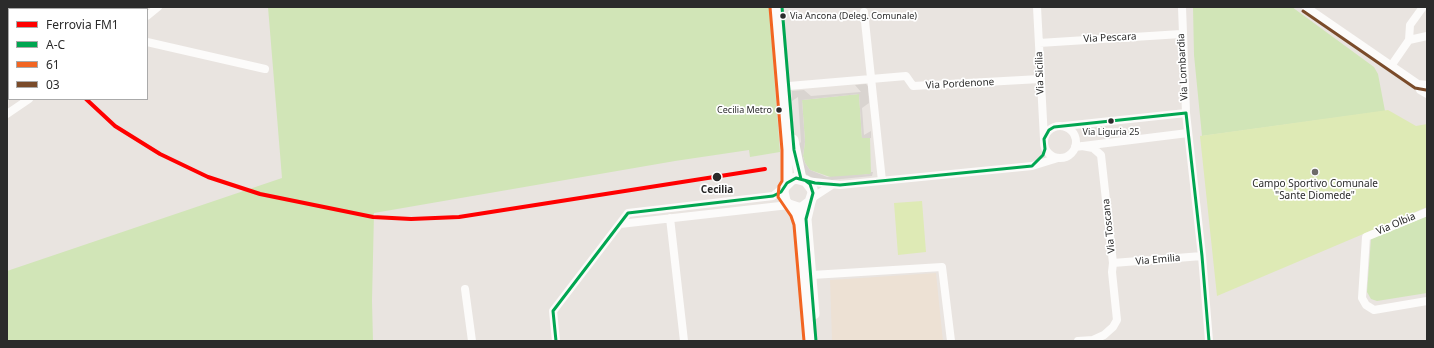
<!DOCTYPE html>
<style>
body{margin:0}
#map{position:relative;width:1434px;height:348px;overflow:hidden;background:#e9e4e0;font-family:"Noto Sans",sans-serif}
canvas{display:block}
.frame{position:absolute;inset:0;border:8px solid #2b2b2b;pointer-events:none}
.legend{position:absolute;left:8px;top:8px;width:140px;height:92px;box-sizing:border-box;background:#fff;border:1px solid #aaa;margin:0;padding:5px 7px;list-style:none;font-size:12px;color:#2b2b2b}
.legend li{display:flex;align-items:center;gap:8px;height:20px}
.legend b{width:20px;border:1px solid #aaa}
</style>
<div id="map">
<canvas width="1434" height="348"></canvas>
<div class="frame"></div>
<ul class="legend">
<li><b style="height:5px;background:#f00"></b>Ferrovia FM1</li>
<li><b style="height:5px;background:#00a651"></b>A-C</li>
<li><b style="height:5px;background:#f26522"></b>61</li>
<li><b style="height:5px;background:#7a4b2a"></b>03</li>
</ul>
</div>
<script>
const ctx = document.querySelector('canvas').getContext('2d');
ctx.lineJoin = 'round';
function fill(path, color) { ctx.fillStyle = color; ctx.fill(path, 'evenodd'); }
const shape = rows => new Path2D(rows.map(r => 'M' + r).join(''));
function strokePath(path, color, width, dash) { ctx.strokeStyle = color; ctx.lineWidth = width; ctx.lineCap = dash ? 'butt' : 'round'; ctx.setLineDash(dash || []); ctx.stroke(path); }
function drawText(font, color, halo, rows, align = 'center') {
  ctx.font = font + ' "Noto Sans",sans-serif'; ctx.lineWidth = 3.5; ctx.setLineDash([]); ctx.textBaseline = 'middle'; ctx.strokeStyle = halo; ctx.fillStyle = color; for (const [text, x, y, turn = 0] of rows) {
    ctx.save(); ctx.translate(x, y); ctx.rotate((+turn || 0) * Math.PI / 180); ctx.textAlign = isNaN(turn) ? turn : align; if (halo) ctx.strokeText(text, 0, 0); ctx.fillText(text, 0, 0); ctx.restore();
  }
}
fill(shape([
 [936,273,943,341,832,341,830,280]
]), '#ede1d4');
fill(shape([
 [268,7,769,7,780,152,750,157,749,150,675,161,374,213,372,301,373,341,7,341,7,271,282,178],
 [1193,7,1292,7,1374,67,1378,74,1385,111,1202,136,1194,55],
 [859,94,862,138,870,138,871,174,833,178,810,170,805,163,803,156,805,142,802,100],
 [1427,216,1427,293,1377,301,1371,299,1367,292,1371,239]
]), '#d1e5b7');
fill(shape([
 [1388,110,1416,126,1427,124,1427,207,1217,296,1200,136],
 [922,201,926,252,898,255,894,203]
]), '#deeab5');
fill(shape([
 [866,84,868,86,869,103,862,108,864,135,871,131,871,138,862,138,859,94,802,100,805,142,803,156,805,163,810,170,827,177,870,174,871,172,873,172,872,176,831,180,815,179,807,175,804,173,796,147,801,142,798,97,792,101,792,91,804,90,811,96,861,92,855,85]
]), '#d9d4d0');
strokePath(shape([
 [1037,7,1044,139],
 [1182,7,1186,113,1202,256,1209,341],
 [1306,7,1418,84,1427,85],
 [864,12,882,181],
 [147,16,158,7],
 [1409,40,1427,36],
 [147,42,265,69],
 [1039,43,1181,34],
 [1391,66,1409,40,1410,25,1423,7],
 [1418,84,1420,90,1427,94],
 [789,86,906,76,913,86,1040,79],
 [7,114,29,99],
 [1064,126,1186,113],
 '1044 142a16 16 0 1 1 32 0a16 16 0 1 1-32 0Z',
 [1075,147,1188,133],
 [806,181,840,185,1032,166,1058,158],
 [812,198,832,185],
 [1427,212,1366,237,1362,298,1366,305,1374,310,1427,301],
 [670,218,684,341],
 [620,224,789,205],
 [1113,263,1202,256],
 [812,275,942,267,951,341],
 [465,289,472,341],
 [556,341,553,311,628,213,773,196,784,187],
 [1078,341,1093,340,1104,335,1113,327,1117,320,1112,272,1113,263,1101,155,1093,148,1082,146]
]), '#fcfbfa', 8);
strokePath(shape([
 [775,7,787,150,787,183],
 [793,140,801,179],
 [810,202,806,219,814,314],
 [789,205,798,208,802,208,810,202,813,193,812,189,806,181,796,178,791,180,784,187,783,192,785,201,796,214,799,224,809,341]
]), '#fcfbfa', 11);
strokePath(shape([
 [782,7,794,150,801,179],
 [806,181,810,184,813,193,806,219,816,341],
 [556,341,553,311,628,213,773,196,781,192,787,183,796,178,815,183,840,185,1032,166,1043,155,1045,149,1044,139,1049,130,1054,127,1186,113,1202,256,1209,341]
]), '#00a651', 3);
strokePath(shape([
 [770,7,782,150,782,181,779,186,778,197,791,216,794,225,804,341]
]), '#f26522', 3);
strokePath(shape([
 [1303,11,1415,88,1426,90]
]), '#7a4b2a', 3);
strokePath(shape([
 [86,99,115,126,160,154,208,177,260,194,373,217,411,219,459,217,765,169]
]), '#f00', 4);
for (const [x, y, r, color] of [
 [783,16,3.5,"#2b2b2b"],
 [779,110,3.5,"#2b2b2b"],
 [1111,121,3.5,"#2b2b2b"],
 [1315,172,4,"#6e6c6a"],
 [717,177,5,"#2b2b2b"]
]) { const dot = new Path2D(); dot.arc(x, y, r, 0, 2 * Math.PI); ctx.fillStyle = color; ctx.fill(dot); strokePath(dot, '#fff', 1.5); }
drawText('9px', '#2b2b2b', '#fff', [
 ["Via Ancona (Deleg. Comunale)",790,16],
 ["Cecilia Metro",772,110,"right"],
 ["Via Liguria 25",1111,132,"center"]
], 'left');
drawText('10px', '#2b2b2b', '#fff', [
 ["Via Pescara",1110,38,-3],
 ["Via Lombardia",1183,67,-93],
 ["Via Sicilia",1040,73,-92],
 ["Via Pordenone",960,84,-3],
 ["Via Olbia",1396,224,-23],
 ["Via Toscana",1109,226,-96],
 ["Via Emilia",1158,260,-5]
]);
drawText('10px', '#2b2b2b', '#fff', [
 ["Campo Sportivo Comunale",1315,184],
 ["\"Sante Diomede\"",1315,196]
]);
drawText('bold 10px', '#2b2b2b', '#fff', [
 ["Cecilia",717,190]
]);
</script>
